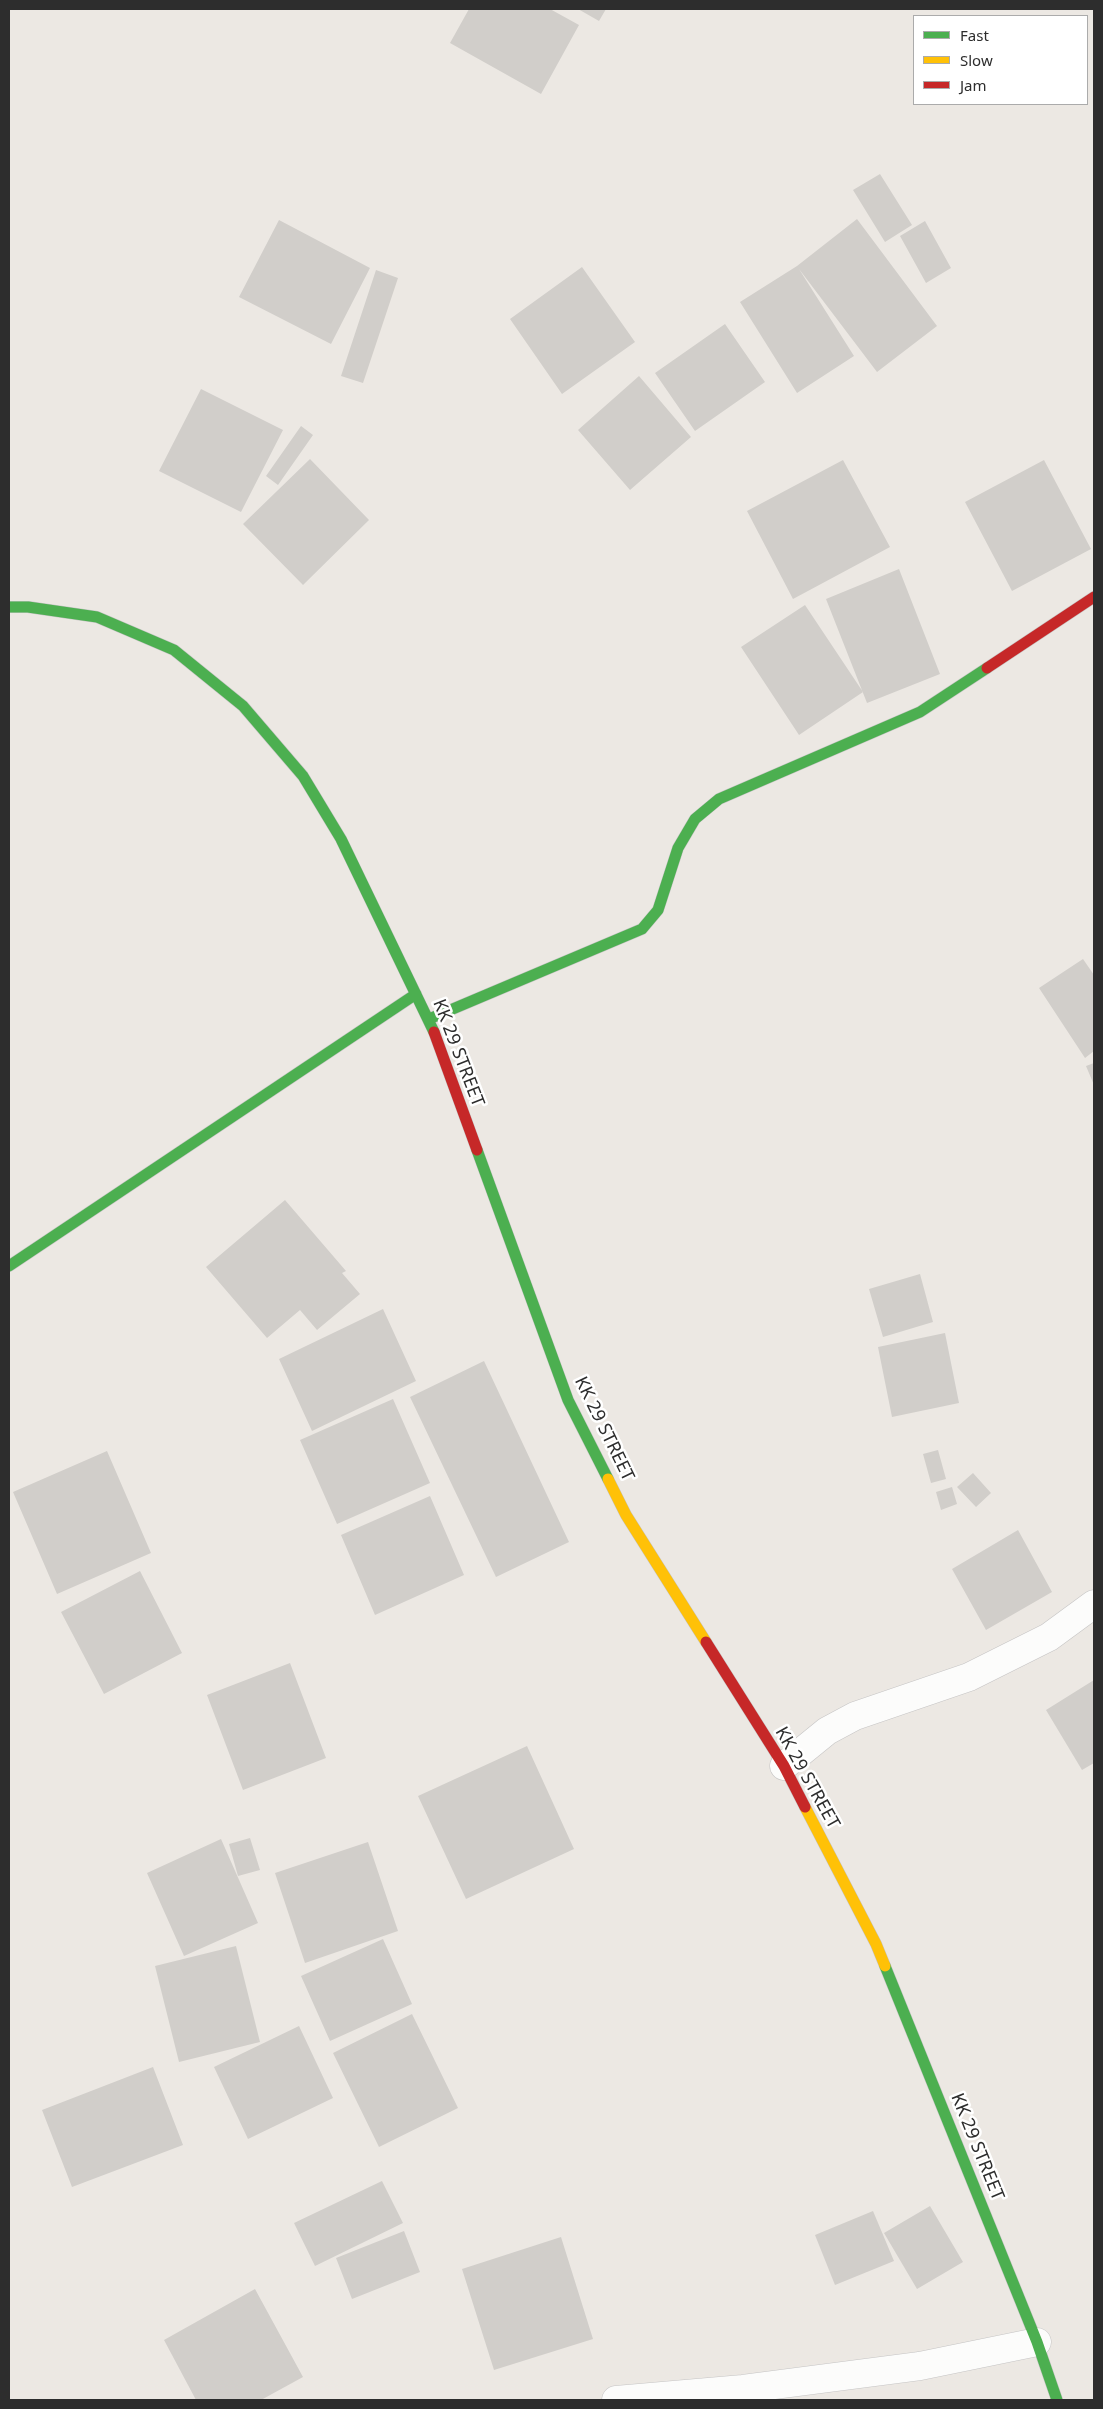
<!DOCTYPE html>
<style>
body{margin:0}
#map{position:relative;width:1103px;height:2409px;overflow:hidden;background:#ece8e3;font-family:"Noto Sans",sans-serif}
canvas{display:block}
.frame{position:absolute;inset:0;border:10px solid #2d2d2d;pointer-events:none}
.legend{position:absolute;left:913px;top:15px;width:175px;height:90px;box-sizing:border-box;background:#fff;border:1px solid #ababab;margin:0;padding:6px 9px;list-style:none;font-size:15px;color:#2d2d2d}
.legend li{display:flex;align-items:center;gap:10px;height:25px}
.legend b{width:25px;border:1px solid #ababab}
</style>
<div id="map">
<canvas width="1103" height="2409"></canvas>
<div class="frame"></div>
<ul class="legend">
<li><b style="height:6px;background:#4caf50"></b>Fast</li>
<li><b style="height:6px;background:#ffc107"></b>Slow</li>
<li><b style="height:6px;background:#c62828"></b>Jam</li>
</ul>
</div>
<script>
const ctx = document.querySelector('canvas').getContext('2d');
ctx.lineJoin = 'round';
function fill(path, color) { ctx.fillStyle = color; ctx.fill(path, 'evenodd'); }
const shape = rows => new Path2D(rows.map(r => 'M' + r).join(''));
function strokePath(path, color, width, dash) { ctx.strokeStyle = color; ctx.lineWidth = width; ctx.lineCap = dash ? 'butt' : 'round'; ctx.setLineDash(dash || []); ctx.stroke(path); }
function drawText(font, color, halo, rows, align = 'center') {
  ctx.font = font + ' "Noto Sans",sans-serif'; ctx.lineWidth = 5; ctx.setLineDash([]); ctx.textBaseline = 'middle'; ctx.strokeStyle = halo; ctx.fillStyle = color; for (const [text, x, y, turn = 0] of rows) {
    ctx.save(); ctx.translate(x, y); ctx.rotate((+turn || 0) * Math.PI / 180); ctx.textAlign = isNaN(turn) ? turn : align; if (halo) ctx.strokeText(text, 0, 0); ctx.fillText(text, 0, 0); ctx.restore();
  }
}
fill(shape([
 [469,9,550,9,579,25,541,94,450,43],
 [578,9,606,9,599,21],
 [880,174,912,225,885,242,853,190],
 [857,219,937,326,877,372,799,269,854,356,797,393,740,302,797,266],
 [279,220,370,268,331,344,239,297],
 [925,221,951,268,926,283,900,236],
 [582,267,635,342,562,394,510,319],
 [376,270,398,278,363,383,341,376],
 [725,324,765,382,695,431,655,373],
 [639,376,691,437,630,490,578,430],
 [201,389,283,430,241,512,159,471],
 [301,426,313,435,278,485,266,476],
 [310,459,369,520,303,585,243,524],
 [843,460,890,547,793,599,747,511],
 [1044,460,1091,549,1012,591,965,502],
 [899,569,940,674,867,703,826,599],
 [805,605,863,692,799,735,741,647],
 [1083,959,1094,975,1094,1051,1085,1058,1039,988],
 [1094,1063,1094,1085,1086,1066],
 [285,1200,346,1271,342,1273,360,1294,317,1330,300,1310,267,1338,206,1267],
 [920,1274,933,1322,883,1337,869,1289],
 [383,1309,416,1381,312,1431,279,1359],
 [945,1333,959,1403,892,1417,878,1347],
 [484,1361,569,1542,496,1577,410,1397],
 [393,1399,430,1483,337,1524,300,1440],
 [938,1450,946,1479,931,1483,923,1454],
 [107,1451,151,1553,57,1594,13,1492],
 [973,1473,991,1493,976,1507,957,1487],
 [952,1487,957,1504,941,1510,936,1492],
 [430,1496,464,1575,375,1615,341,1535],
 [1018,1530,1052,1592,986,1630,952,1569],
 [140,1571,182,1653,104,1694,61,1612],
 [290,1663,326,1758,243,1790,207,1695],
 [1094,1680,1094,1763,1082,1770,1046,1710],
 [527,1746,574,1849,466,1899,418,1796],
 [250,1838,260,1870,238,1876,229,1844],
 [221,1839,258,1923,184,1956,147,1873],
 [368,1842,398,1931,305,1963,275,1873],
 [383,1939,412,2004,330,2041,301,1976],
 [236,1946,260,2042,179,2062,155,1966],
 [412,2014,458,2108,379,2147,333,2053],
 [299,2026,333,2098,248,2139,214,2067],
 [153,2067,183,2145,72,2187,42,2110],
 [382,2181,403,2223,315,2266,294,2223],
 [930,2206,963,2262,917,2289,884,2233],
 [873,2211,894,2261,835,2285,815,2235],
 [404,2231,420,2272,352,2299,336,2258],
 [561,2237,593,2339,494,2370,462,2269],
 [255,2289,303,2377,261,2400,196,2400,164,2340]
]), '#d1ceca');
const street = shape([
 [784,1766,827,1731,855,1716,969,1677,1049,1637,1094,1604],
 [616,2400,743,2389,920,2366,1037,2342]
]);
const fast = shape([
 [9,607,28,607,97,617,174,650,243,706,303,776,341,839,434,1032],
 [429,1019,642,929,658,910,678,848,695,819,719,799,920,712,987,668],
 [477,1150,568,1400,608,1479],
 [9,1266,416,994],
 [885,1966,1037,2342,1057,2400]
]);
const slow = shape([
 [608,1479,626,1515,706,1642],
 [805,1807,876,1944,885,1966]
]);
const jam = shape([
 [987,668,1094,597],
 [434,1032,477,1150],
 [706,1642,784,1766,805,1807]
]);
strokePath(street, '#c5c4c4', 29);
strokePath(fast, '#c5c4c4', 12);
strokePath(slow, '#c5c4c4', 12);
strokePath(jam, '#c5c4c4', 12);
strokePath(street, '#fcfcfb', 28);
strokePath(fast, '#4caf50', 11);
strokePath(slow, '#ffc107', 11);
strokePath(jam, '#c62828', 11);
drawText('18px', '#2d2d2d', '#fff', [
 ["KK 29 STREET",458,1053,69],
 ["KK 29 STREET",604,1429,64],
 ["KK 29 STREET",807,1778,61],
 ["KK 29 STREET",977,2147,68]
]);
</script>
